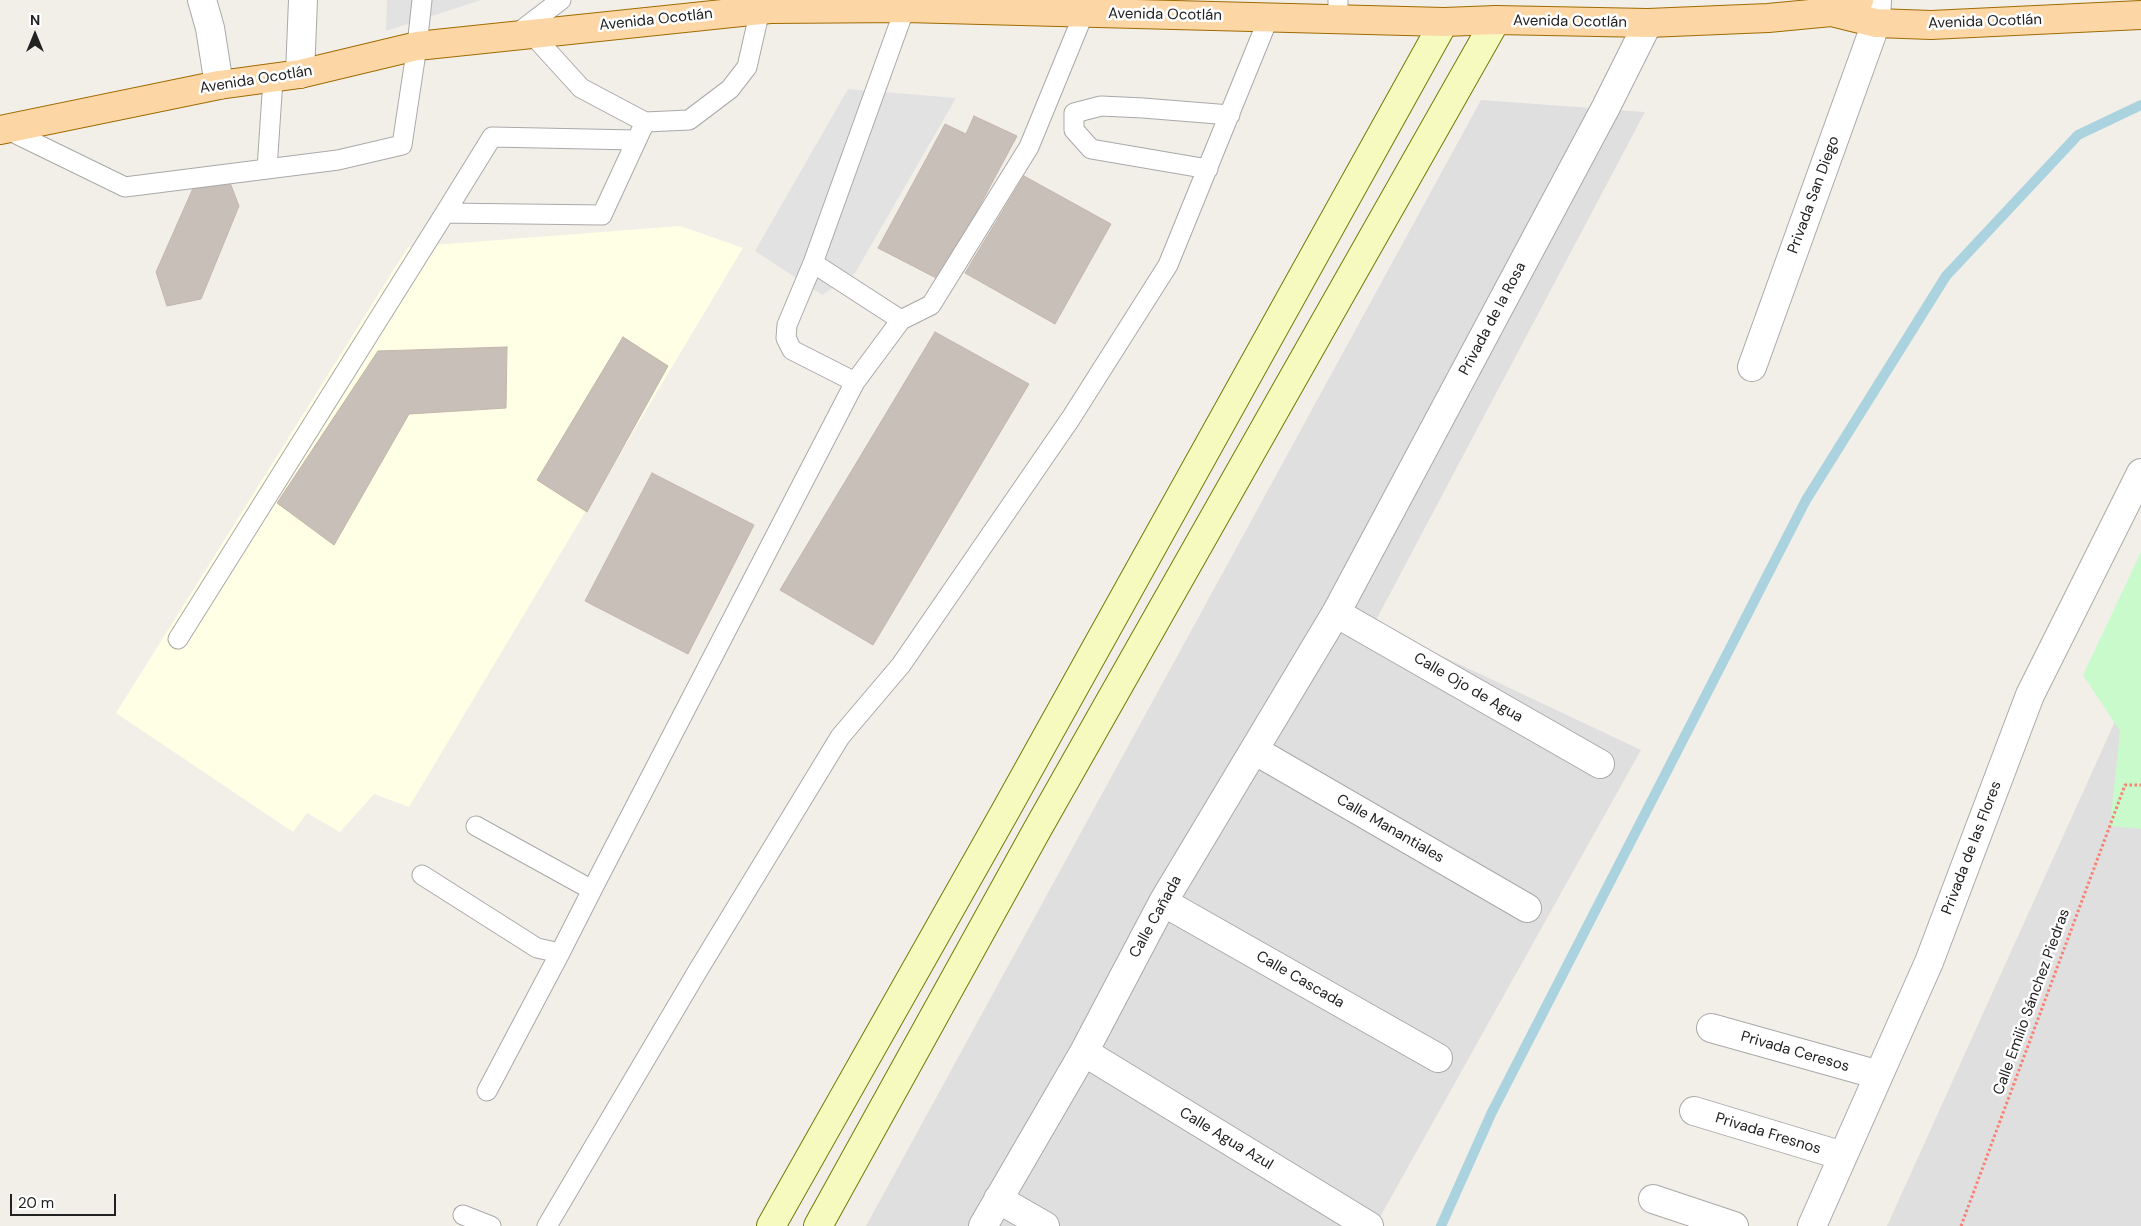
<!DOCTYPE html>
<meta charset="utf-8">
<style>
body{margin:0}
#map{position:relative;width:2141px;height:1226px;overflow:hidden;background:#f2efe9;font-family:"DM Sans",sans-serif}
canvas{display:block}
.north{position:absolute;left:10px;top:10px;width:50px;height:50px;-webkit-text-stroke:4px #fff;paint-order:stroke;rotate:0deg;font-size:14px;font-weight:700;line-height:20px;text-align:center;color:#222}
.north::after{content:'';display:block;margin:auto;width:18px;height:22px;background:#222;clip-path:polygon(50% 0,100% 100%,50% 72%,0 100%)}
.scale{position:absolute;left:10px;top:1194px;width:106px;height:22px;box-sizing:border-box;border:2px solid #222;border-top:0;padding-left:6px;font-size:15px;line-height:18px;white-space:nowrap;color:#222;-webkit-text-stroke:4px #fff;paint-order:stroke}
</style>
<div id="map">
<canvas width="2141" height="1226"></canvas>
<div class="north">N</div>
<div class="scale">20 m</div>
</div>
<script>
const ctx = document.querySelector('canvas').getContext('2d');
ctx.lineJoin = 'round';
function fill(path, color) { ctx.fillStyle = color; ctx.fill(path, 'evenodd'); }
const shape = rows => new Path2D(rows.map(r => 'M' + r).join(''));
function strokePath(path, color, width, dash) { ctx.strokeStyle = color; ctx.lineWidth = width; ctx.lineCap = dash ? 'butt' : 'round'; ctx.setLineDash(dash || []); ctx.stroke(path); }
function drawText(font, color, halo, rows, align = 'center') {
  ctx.font = font + ' "DM Sans",sans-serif'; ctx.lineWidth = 5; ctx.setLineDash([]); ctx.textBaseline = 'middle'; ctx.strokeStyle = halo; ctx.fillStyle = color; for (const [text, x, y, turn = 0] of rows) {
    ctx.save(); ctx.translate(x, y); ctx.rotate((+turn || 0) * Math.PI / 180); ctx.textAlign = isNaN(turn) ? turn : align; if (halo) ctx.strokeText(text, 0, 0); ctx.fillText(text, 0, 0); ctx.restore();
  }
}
fill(shape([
 [1481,100,1645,112,1374,624,1641,750,1375,1226,866,1226],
 [2141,696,2141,1226,1887,1226,2126,697]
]), '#e0dfdf');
fill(shape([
 [680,226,743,248,409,807,374,794,340,832,307,813,293,832,116,713,408,247]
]), '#ffffe5');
fill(shape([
 [2141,552,2141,829,2110,826,2120,731,2083,675]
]), '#c8facc');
fill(shape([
 [387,0,481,0,386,31],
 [848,89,956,98,855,273,822,295,755,251]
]), '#e2e2e2');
strokePath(shape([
 [1441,1226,1492,1112,1806,500,1946,276,2078,135,2141,105]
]), '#aad3df', 10);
const building = shape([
 [974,116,1017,136,940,280,878,248,945,124,966,134,974,116],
 [1024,176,1111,224,1055,324,965,273,1024,176],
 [229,180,239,206,201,299,167,306,156,272,194,186,229,180],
 [935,332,1029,384,873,645,780,590,935,332],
 [623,337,668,366,587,512,537,480,623,337],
 [507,347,506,408,409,414,334,545,277,503,378,351,507,347],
 [652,473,754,525,688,654,585,601,652,473]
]);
fill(building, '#c7bfb8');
strokePath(building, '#c4b6ab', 1);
const service = shape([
 [1338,0,1338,19],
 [531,33,581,88,645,122,689,120,730,89,747,67,760,10],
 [515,35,561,0],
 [6,129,125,187,338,160,402,145,417,46,422,0],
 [636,140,492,137,445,213,602,215,645,122],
 [267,169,273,79],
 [1208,169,1091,149,1074,130,1074,113,1101,106,1143,108,1230,115],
 [813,263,787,325,786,338,792,350,855,382],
 [901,320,931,305,1029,147,1084,13],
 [178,639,445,213],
 [476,826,592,890,855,382,901,320,813,263,905,8],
 [422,875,537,948,560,953,592,890],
 [487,1091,560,953],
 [463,1215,491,1226],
 [547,1226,697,972,840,737,901,665,1071,418,1168,265,1269,17]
]);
const minor = shape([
 [202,0,210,28,219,85],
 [300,74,303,0],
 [1752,367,1876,23],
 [1336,613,1600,764],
 [1254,750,1527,908],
 [1163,902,1438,1058],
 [1711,1028,1879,1075],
 [1084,1052,1369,1226],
 [1694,1111,1843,1156],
 [998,1199,1045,1226],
 [1653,1199,1734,1226],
 [983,1226,1084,1052,1163,902,1336,613,1606,107,1648,23],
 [1812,1226,1929,962,2030,695,2141,473]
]);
const tertiary = shape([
 [1876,23,1877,0]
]);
const secondary = shape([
 [771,1226,1006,810,1444,22],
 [818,1226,1037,830,1496,20]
]);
const primary = shape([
 [1831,12,1876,23,1931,25,2141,15],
 [0,130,219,85,300,74,417,46,770,9,905,8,1444,22,1496,20,1648,23,1768,18,1831,12,1859,0]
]);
strokePath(service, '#a9a9a9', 21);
strokePath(minor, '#a9a9a9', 30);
strokePath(tertiary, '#a9a9a9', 30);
strokePath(secondary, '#707d05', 30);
strokePath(primary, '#a06b00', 30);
strokePath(shape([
 [1961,1226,2125,785,2141,785]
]), '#fa8072', 3, [2.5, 2.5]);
strokePath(service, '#fff', 19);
strokePath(minor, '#fff', 28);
strokePath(tertiary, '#fff', 28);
strokePath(secondary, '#f7fabf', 28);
strokePath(primary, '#fcd6a4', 28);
drawText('15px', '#222', '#fff', [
 ["Avenida Ocotlán",1165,15,1],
 ["Avenida Ocotlán",656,20,-6],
 ["Avenida Ocotlán",1570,22,1],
 ["Avenida Ocotlán",1985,22,-2],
 ["Avenida Ocotlán",256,80,-9],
 ["Privada San Diego",1814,195,-70],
 ["Privada de la Rosa",1493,319,-62],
 ["Calle Ojo de Agua",1468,688,30],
 ["Calle Manantiales",1390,829,30],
 ["Privada de las Flores",1972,848,-69],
 ["Calle Cañada",1156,917,-61],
 ["Calle Cascada",1300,980,30],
 ["Calle Emilio Sánchez Piedras",2032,1002,-70],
 ["Privada Ceresos",1795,1052,16],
 ["Privada Fresnos",1768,1134,17],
 ["Calle Agua Azul",1226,1139,31]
]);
</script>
